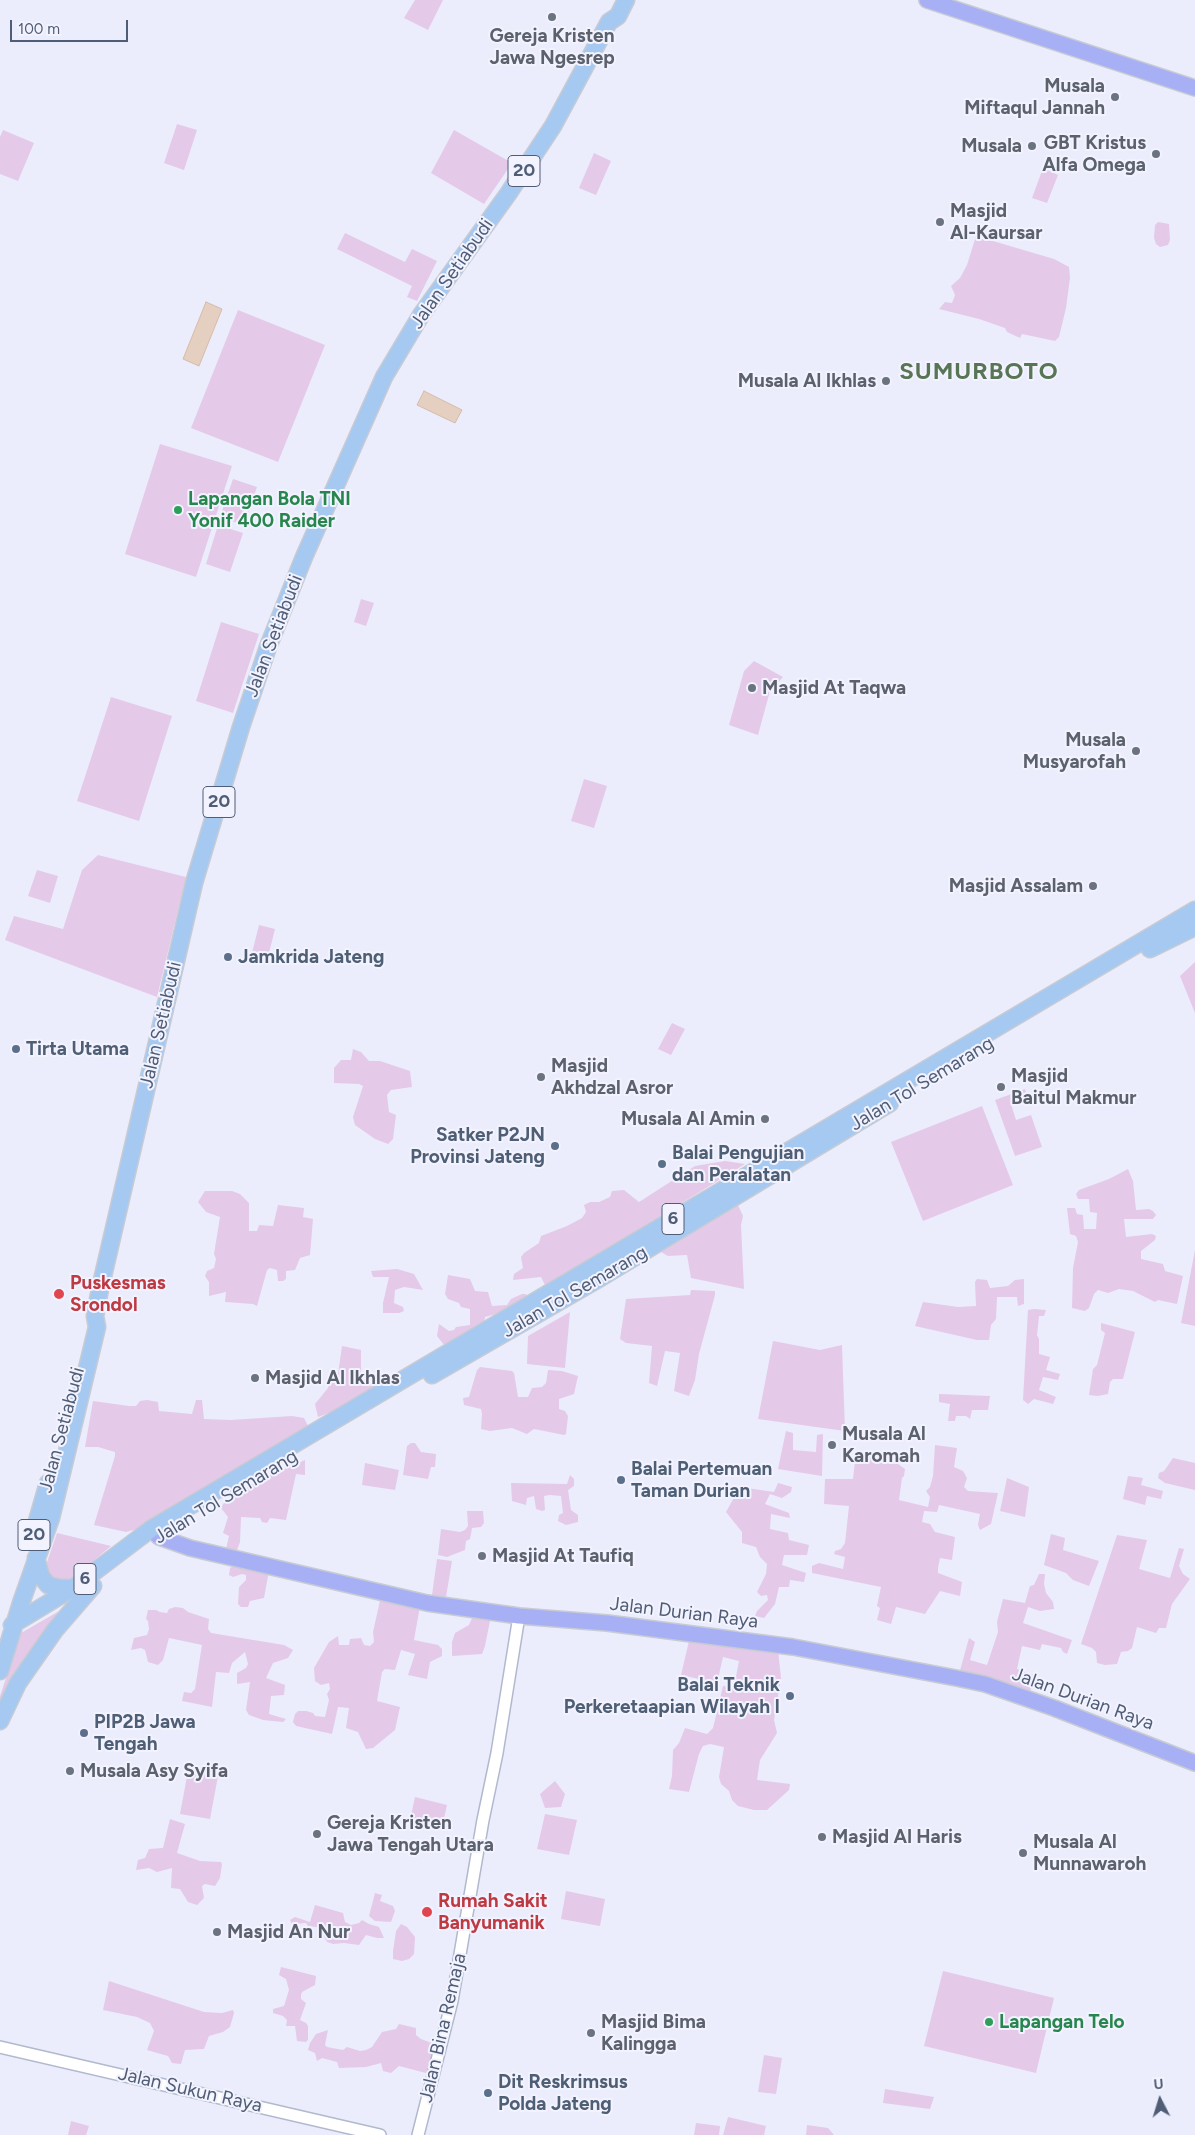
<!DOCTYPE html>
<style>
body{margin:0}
#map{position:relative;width:1195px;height:2135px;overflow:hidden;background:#ebedfc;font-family:Figtree,sans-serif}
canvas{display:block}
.north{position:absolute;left:1135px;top:2075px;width:50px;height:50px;-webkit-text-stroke:4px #f2f3fe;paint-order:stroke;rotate:355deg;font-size:14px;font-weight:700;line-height:20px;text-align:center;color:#4f5d76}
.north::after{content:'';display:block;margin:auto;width:18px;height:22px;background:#4f5d76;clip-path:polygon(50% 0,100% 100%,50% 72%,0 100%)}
.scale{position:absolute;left:10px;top:20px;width:118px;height:22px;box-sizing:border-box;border:2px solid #4f5d76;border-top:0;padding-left:6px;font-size:15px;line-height:18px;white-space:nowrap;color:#4f5d76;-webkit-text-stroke:4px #f2f3fe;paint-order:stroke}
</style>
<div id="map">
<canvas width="1195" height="2135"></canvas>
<div class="north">U</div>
<div class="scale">100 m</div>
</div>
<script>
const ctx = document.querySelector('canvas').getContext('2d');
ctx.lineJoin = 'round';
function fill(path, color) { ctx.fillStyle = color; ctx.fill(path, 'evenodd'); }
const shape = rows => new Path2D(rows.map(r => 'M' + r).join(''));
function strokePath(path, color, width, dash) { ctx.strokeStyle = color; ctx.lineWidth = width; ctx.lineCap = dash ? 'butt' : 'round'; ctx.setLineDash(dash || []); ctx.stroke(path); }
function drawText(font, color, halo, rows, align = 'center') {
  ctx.font = font + ' Figtree,sans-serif'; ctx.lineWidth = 4; ctx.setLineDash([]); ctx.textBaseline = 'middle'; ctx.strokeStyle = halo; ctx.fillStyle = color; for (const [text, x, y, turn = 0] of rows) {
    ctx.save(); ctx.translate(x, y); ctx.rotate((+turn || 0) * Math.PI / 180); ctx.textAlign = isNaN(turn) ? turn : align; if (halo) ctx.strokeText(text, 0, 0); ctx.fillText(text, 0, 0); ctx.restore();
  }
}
fill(shape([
 [415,0,443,0,428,30,404,18],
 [177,124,197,130,184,170,164,163],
 [3,130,34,143,18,181,0,174,0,137],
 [454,130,512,163,484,204,431,173],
 [594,153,611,161,596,195,579,188],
 [1043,168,1058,175,1047,203,1032,198],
 [1158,222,1169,224,1170,240,1168,245,1160,247,1156,244,1154,238,1155,225],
 [345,233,405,262,412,249,437,261,417,301,407,297,412,286,337,249],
 [976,236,1054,259,1069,267,1070,278,1066,308,1059,337,1055,341,1022,334,1020,338,1007,332,1005,328,979,319,939,309,945,302,952,303,955,295,951,286,960,278,967,265],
 [238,310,325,345,278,462,191,428],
 [160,444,232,466,196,577,125,554],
 [233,479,257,487,244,525,220,517],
 [218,525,243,533,230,572,206,564],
 [361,599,374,603,366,626,354,622],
 [221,622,259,634,233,713,196,701],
 [754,661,783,677,770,691,758,735,729,725,744,671],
 [111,697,172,716,139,821,77,801],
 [584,779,607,786,594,828,571,821],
 [98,855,186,877,157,997,5,940,14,916,63,929,82,870],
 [37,870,58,876,50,903,28,896],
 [259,925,275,929,266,965,250,961],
 [1195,962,1195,1013,1180,976],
 [672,1023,685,1029,671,1055,658,1049],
 [353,1049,361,1052,369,1061,380,1061,410,1071,412,1087,391,1090,387,1095,389,1112,396,1115,393,1139,388,1144,375,1139,355,1125,353,1117,363,1086,359,1084,334,1083,334,1068,341,1060,351,1060],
 [1025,1089,1028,1098,1011,1104,1016,1120,1031,1115,1042,1147,1015,1156,995,1100],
 [982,1106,1013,1185,923,1221,891,1142],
 [725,1161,745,1164,565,1275,560,1276,545,1285,541,1277,513,1280,514,1274,523,1268,521,1257,524,1253,539,1243,541,1236,567,1226,582,1218,586,1212,584,1205,590,1202,599,1202,610,1197,612,1191,624,1190,639,1202,695,1166],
 [1128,1169,1133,1181,1136,1210,1149,1209,1153,1211,1156,1215,1153,1219,1124,1219,1126,1237,1152,1234,1156,1236,1155,1240,1141,1251,1141,1259,1163,1264,1165,1271,1183,1276,1177,1304,1158,1300,1155,1302,1133,1291,1119,1289,1108,1293,1098,1290,1094,1294,1089,1308,1085,1311,1072,1308,1073,1268,1078,1242,1076,1236,1070,1234,1067,1208,1075,1208,1077,1214,1083,1215,1084,1229,1096,1229,1097,1213,1090,1212,1089,1199,1078,1199,1076,1194,1079,1190,1109,1179],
 [205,1191,232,1191,240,1194,249,1203,249,1231,257,1231,259,1225,273,1226,278,1205,304,1208,303,1217,313,1219,310,1255,300,1258,295,1270,286,1271,286,1279,283,1281,278,1281,277,1270,270,1268,267,1270,257,1306,253,1304,225,1302,226,1292,209,1296,209,1282,205,1276,207,1271,214,1268,216,1259,214,1254,220,1217,206,1212,198,1202],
 [738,1205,743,1216,741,1225,744,1289,691,1278,687,1255,668,1256,661,1252],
 [1195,1250,1195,1326,1181,1323],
 [397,1269,414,1274,423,1290,404,1287,395,1290,394,1303,403,1307,404,1311,399,1313,383,1313,383,1303,389,1277,373,1277,371,1271],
 [448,1275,470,1279,475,1291,488,1292,492,1306,507,1305,511,1299,522,1294,526,1294,527,1299,503,1312,485,1317,484,1324,444,1345,437,1336,439,1324,449,1331,454,1330,456,1327,470,1325,470,1309,461,1307,459,1303,448,1299,445,1294],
 [977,1279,987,1280,990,1288,1008,1286,1015,1280,1024,1279,1024,1304,1018,1306,1017,1297,997,1297,996,1319,991,1325,989,1340,977,1340,915,1326,923,1302,958,1307,976,1306,975,1282],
 [691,1290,715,1291,715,1295,699,1354,695,1380,689,1396,674,1391,680,1353,665,1351,657,1386,649,1383,652,1346,626,1343,620,1339,626,1299,690,1295],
 [1034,1309,1046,1310,1044,1316,1039,1316,1037,1335,1039,1339,1039,1354,1050,1357,1046,1370,1060,1374,1058,1380,1043,1377,1039,1390,1056,1397,1053,1404,1034,1399,1028,1404,1023,1400,1028,1310],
 [570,1312,565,1368,527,1364,528,1336],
 [1101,1323,1135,1332,1123,1379,1113,1379,1110,1382,1108,1394,1098,1396,1089,1395,1093,1369,1097,1365,1105,1333,1101,1330],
 [773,1341,820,1350,842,1345,845,1431,758,1419],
 [342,1346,361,1350,361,1382,370,1383,380,1376,380,1383,346,1406,318,1417,315,1404,328,1388,331,1377,338,1374],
 [480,1367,512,1371,514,1373,518,1397,528,1397,532,1388,542,1387,546,1383,548,1370,562,1371,578,1376,574,1394,559,1399,559,1409,565,1411,568,1416,566,1434,564,1435,534,1429,527,1434,512,1428,490,1431,481,1429,482,1414,481,1409,464,1405,463,1398,469,1397,477,1370],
 [939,1394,990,1396,988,1410,972,1410,970,1419,966,1416,956,1416,955,1421,948,1421,950,1404,939,1402],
 [147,1400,158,1402,159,1411,192,1414,196,1400,202,1400,204,1419,231,1420,292,1416,304,1418,308,1426,161,1513,141,1528,126,1532,94,1525,115,1456,115,1452,98,1447,85,1447,93,1401,129,1406,136,1406,140,1401],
 [786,1431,793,1433,793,1450,816,1452,817,1435,823,1434,822,1476,778,1469],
 [411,1443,415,1443,421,1452,436,1454,435,1467,431,1467,428,1479,403,1475,407,1446],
 [935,1445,957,1448,954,1467,963,1471,967,1478,964,1487,968,1491,998,1493,991,1524,980,1530,978,1525,980,1514,939,1505,937,1512,924,1511,922,1522,930,1524,935,1532,955,1537,952,1560,940,1558,938,1568,938,1573,962,1582,960,1596,940,1591,925,1614,896,1607,891,1624,877,1620,880,1608,877,1606,881,1587,812,1573,812,1566,819,1563,843,1569,845,1557,834,1554,835,1551,841,1549,845,1543,849,1506,824,1504,825,1479,853,1479,856,1452,867,1452,872,1456,876,1462,898,1464,905,1469,904,1476,902,1478,899,1500,928,1507,930,1497,926,1491,930,1487,933,1476],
 [1173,1458,1195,1463,1195,1490,1165,1483,1158,1478,1159,1473,1164,1471],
 [305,1460,305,1475,296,1474,286,1520,270,1518,267,1523,262,1522,260,1518,241,1517,240,1542,237,1550,231,1553,226,1549,229,1536,223,1533,228,1517,221,1508,225,1501,261,1479],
 [365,1463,399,1470,395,1490,362,1485],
 [570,1475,574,1479,574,1486,568,1490,571,1510,578,1515,578,1522,566,1525,558,1521,559,1515,563,1513,561,1496,550,1495,544,1496,545,1510,542,1511,536,1509,534,1496,527,1498,526,1505,512,1501,511,1483,567,1484],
 [1128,1476,1143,1478,1141,1485,1163,1491,1161,1499,1147,1496,1145,1505,1123,1499],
 [1007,1478,1029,1487,1025,1517,1000,1511],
 [778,1483,792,1487,791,1492,782,1498,770,1494,765,1504,789,1513,790,1518,771,1514,770,1529,788,1533,789,1540,809,1545,807,1555,784,1555,782,1565,806,1573,804,1582,790,1580,789,1587,779,1587,775,1604,764,1618,755,1616,757,1611,768,1600,767,1595,761,1596,757,1592,766,1574,767,1564,760,1557,756,1547,742,1543,742,1532,726,1512,740,1487,774,1492],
 [467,1511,483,1511,484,1523,481,1527,472,1528,470,1539,466,1541,465,1550,447,1557,438,1555,441,1529,460,1532,465,1530,468,1526],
 [57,1533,111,1546,71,1580,63,1583,56,1583,44,1571],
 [1051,1534,1065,1538,1063,1550,1099,1561,1089,1586,1073,1580,1066,1573,1044,1565],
 [1117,1535,1147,1540,1139,1569,1170,1578,1179,1548,1184,1549,1179,1566,1183,1574,1190,1579,1172,1604,1166,1628,1159,1628,1156,1633,1137,1627,1132,1648,1128,1651,1121,1652,1117,1664,1105,1665,1097,1663,1096,1652,1092,1648,1081,1644],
 [437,1559,452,1561,446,1597,432,1595],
 [237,1564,269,1571,264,1598,250,1601,248,1607,241,1607,238,1604,239,1587,246,1580,246,1575,242,1574,233,1577,229,1575,230,1568],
 [1039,1574,1045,1574,1044,1584,1046,1593,1053,1602,1054,1609,1040,1611,1028,1607,1023,1623,1072,1640,1067,1654,1063,1652,1061,1648,1042,1644,1040,1650,1022,1646,1017,1669,1034,1675,1030,1692,959,1674,969,1638,975,1642,970,1660,987,1665,998,1632,997,1622,1003,1599,1025,1603,1030,1586,1034,1585],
 [381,1596,420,1606,414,1640,438,1645,442,1649,442,1656,430,1662,427,1679,408,1675,415,1654,401,1650,395,1670,385,1669,382,1672,377,1701,400,1707,395,1730,373,1748,366,1749,358,1732,346,1728,349,1708,338,1707,332,1734,296,1726,293,1722,295,1714,298,1711,306,1711,313,1713,315,1716,325,1717,329,1700,327,1694,330,1689,329,1683,321,1685,315,1681,314,1668,329,1642,338,1636,339,1645,349,1645,350,1639,361,1638,364,1645,370,1646,374,1642,373,1632],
 [68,1606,0,1702,0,1696,21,1633],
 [175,1607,183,1608,188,1612,209,1619,208,1629,211,1633,284,1645,293,1650,288,1658,273,1663,266,1678,285,1685,284,1695,271,1696,269,1714,286,1719,283,1722,263,1720,249,1715,246,1710,250,1682,237,1684,237,1673,246,1668,248,1664,245,1652,232,1663,229,1673,216,1672,212,1707,182,1701,184,1692,191,1693,195,1689,202,1645,169,1638,163,1660,158,1665,148,1662,145,1650,141,1648,131,1650,134,1638,147,1635,149,1629,148,1621,146,1619,148,1610,156,1610,160,1612,167,1613,169,1609],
 [473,1616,491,1616,485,1646,482,1654,452,1656,452,1642,455,1633,469,1625],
 [689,1641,778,1650,781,1678,774,1720,777,1733,760,1760,757,1780,790,1784,789,1790,767,1810,754,1810,738,1806,732,1800,729,1791,721,1784,719,1777,724,1747,710,1744,703,1746,699,1754,689,1792,669,1789,672,1776,673,1750,679,1743,685,1728,707,1734,713,1728,723,1686,734,1687,739,1661,723,1657,717,1683,681,1675],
 [188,1771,218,1776,210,1819,180,1814],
 [555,1781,565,1794,561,1807,545,1808,540,1794],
 [415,1797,447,1805,442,1827,410,1820],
 [545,1814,577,1820,569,1855,537,1849],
 [170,1819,185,1824,177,1853,200,1861,221,1862,222,1864,220,1878,215,1886,205,1884,202,1886,204,1898,197,1905,188,1902,180,1889,171,1888,172,1868,157,1872,149,1868,136,1870,138,1860,145,1858,149,1849,163,1848],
 [566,1891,605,1899,600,1926,561,1919],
 [375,1893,382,1895,380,1901,393,1906,395,1911,391,1922,375,1921,369,1916],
 [315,1905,343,1913,345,1922,351,1925,359,1923,362,1920,369,1924,379,1927,384,1938,377,1938,366,1935,359,1945,344,1943,333,1944,327,1942,323,1934,324,1928,308,1926,306,1923,292,1924,290,1920,295,1917,310,1922],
 [401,1924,407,1927,415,1937,414,1954,409,1959,402,1961,393,1959,393,1951,396,1931],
 [281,1967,316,1976,315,1985,302,1992,301,1995,301,1999,306,2003,300,2020,306,2023,308,2026,308,2040,306,2042,297,2041,295,2026,286,2026,287,2020,283,2016,273,2013,273,2009,284,2006,289,1990,286,1979,279,1975],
 [943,1971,1054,1998,1036,2073,924,2046],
 [109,1981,204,2012,222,2013,233,2010,234,2013,230,2027,223,2032,209,2036,204,2049,185,2050,181,2064,172,2063,168,2056,147,2050,154,2031,150,2023,137,2017,103,2010],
 [399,2024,416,2028,416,2035,421,2039,437,2045,431,2072,426,2073,399,2066,391,2073,383,2071,381,2063,366,2067,339,2068,337,2062,322,2058,317,2061,315,2053,308,2050,310,2043,316,2034,328,2030,325,2045,327,2047,343,2050,347,2047,360,2051,366,2050,372,2047,382,2032,396,2029],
 [764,2055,782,2058,776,2094,758,2092],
 [885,2089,934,2097,930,2109,883,2103],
 [728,2117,766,2126,764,2135,723,2135],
 [71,2121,89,2126,86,2135,68,2135],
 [696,2123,720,2126,719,2135,694,2135],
 [807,2125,828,2128,834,2135,806,2135]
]), '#e5c9e9');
const water = shape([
 [206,302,222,309,199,366,183,359,206,302],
 [424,391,462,410,455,423,417,405,424,391]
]);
fill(water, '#e5cfc0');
strokePath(water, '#d6bba7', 1);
const minor = shape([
 [0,2047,380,2135],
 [418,2135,452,2001,483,1820,497,1753,519,1616]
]);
const major = shape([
 [927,0,1195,88],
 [151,1529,159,1537,190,1548,427,1603,519,1616,607,1623,793,1647,956,1678,985,1684,1054,1708,1195,1763]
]);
const highway = shape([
 [1150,949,1195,927],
 [432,1375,600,1278,890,1103],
 [31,1542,48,1483],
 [36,1558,41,1576,48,1585,59,1588,73,1588],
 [12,1625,73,1588,151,1529,1195,910],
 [0,1671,21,1603,51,1518,97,1327,95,1316,100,1289,194,883,241,727,268,647,304,557,384,377,421,315,508,194,553,126,609,22,618,16,626,0],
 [0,1721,18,1683,55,1630,93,1586]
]);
strokePath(minor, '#b1b9ce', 14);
strokePath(major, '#c7cbd3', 18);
strokePath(highway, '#c7cbd3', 19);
strokePath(minor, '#fff', 11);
strokePath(major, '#a8b0f5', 15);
strokePath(highway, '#a6c9f1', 16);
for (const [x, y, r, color] of [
 [552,17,5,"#6b7280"],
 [1115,97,5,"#6b7280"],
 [1032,146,5,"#6b7280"],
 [1156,154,5,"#6b7280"],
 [940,222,5,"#6b7280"],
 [886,381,5,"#6b7280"],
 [178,510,5,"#2e9e5b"],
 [752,688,5,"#6b7280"],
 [1136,751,5,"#6b7280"],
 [1093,886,5,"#6b7280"],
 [228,957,5,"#5c6f8a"],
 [16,1049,5,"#5c6f8a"],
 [541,1077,5,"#6b7280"],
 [1001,1087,5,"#6b7280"],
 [765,1119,5,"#6b7280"],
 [555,1146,5,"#5c6f8a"],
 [662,1164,5,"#5c6f8a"],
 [59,1294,6,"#e0444e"],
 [255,1378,5,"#6b7280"],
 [832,1445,5,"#6b7280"],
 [621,1480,5,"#5c6f8a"],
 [482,1556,5,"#6b7280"],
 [790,1696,5,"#5c6f8a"],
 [84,1733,5,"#5c6f8a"],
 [70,1771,5,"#6b7280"],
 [317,1834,5,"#6b7280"],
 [822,1837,5,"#6b7280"],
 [1023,1853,5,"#6b7280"],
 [427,1912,6,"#e0444e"],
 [217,1932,5,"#6b7280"],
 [989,2022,5,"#2e9e5b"],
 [591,2033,5,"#6b7280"],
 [488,2093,5,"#5c6f8a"]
]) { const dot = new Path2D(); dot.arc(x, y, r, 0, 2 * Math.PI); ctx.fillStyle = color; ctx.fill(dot); strokePath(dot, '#f2f3fe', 2); }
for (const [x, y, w] of [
 [524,171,32],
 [219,802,32],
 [673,1219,22],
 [34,1535,32],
 [85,1579,22]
]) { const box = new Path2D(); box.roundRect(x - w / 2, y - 15.5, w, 31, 4); ctx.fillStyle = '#f2f3fe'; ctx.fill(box); strokePath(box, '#4f5d76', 1); }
drawText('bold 18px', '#4f5d76', null, [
 ["20",524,171],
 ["20",219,802],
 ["6",673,1219],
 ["20",34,1535],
 ["6",85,1579]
]);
drawText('bold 19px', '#5b616d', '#f2f3fe', [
 ["Gereja Kristen",552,36,"center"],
 ["Jawa Ngesrep",552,58,"center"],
 ["Musala",1105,86,"right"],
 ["Miftaqul Jannah",1105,108,"right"],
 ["GBT Kristus",1146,143,"right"],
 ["Alfa Omega",1146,165,"right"],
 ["Musala",1022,146,"right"],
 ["Masjid",950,211],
 ["Al-Kaursar",950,233],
 ["Musala Al Ikhlas",876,381,"right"],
 ["Masjid At Taqwa",762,688],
 ["Musala",1126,740,"right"],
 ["Musyarofah",1126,762,"right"],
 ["Masjid Assalam",1083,886,"right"],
 ["Masjid",551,1066],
 ["Akhdzal Asror",551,1088],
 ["Masjid",1011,1076],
 ["Baitul Makmur",1011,1098],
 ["Musala Al Amin",755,1119,"right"],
 ["Masjid Al Ikhlas",265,1378],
 ["Musala Al",842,1434],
 ["Karomah",842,1456],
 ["Masjid At Taufiq",492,1556],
 ["Musala Asy Syifa",80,1771],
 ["Gereja Kristen",327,1823],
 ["Jawa Tengah Utara",327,1845],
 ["Masjid Al Haris",832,1837],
 ["Musala Al",1033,1842],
 ["Munnawaroh",1033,1864],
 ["Masjid An Nur",227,1932],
 ["Masjid Bima",601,2022],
 ["Kalingga",601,2044]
], 'left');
drawText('19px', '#4f5d76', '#f2f3fe', [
 ["Jalan Setiabudi",452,274,-55],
 ["Jalan Setiabudi",274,636,-69],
 ["Jalan Setiabudi",161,1025,-77],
 ["Jalan Tol Semarang",922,1084,-31],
 ["Jalan Tol Semarang",575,1292,-30],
 ["Jalan Setiabudi",62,1430,-75],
 ["Jalan Tol Semarang",226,1497,-31],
 ["Jalan Durian Raya",684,1613,7],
 ["Jalan Durian Raya",1083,1699,20],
 ["Jalan Bina Remaja",443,2028,-77],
 ["Jalan Sukun Raya",190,2090,13]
]);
drawText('bold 19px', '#27864d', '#f2f3fe', [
 ["Lapangan Bola TNI",188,499],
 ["Yonif 400 Raider",188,521],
 ["Lapangan Telo",999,2022]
], 'left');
drawText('bold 19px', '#4e5e75', '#f2f3fe', [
 ["Jamkrida Jateng",238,957],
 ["Tirta Utama",26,1049],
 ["Satker P2JN",545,1135,"right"],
 ["Provinsi Jateng",545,1157,"right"],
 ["Balai Pengujian",672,1153],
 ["dan Peralatan",672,1175],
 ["Balai Pertemuan",631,1469],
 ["Taman Durian",631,1491],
 ["Balai Teknik",780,1685,"right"],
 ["Perkeretaapian Wilayah I",780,1707,"right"],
 ["PIP2B Jawa",94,1722],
 ["Tengah",94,1744],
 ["Dit Reskrimsus",498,2082],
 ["Polda Jateng",498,2104]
], 'left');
drawText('bold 19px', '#be3a42', '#f2f3fe', [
 ["Puskesmas",70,1283],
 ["Srondol",70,1305],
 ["Rumah Sakit",438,1901],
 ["Banyumanik",438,1923]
], 'left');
ctx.letterSpacing = '1px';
drawText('bold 24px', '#587655', '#f2f3fe', [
 ["SUMURBOTO",979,372]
]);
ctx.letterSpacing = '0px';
</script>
